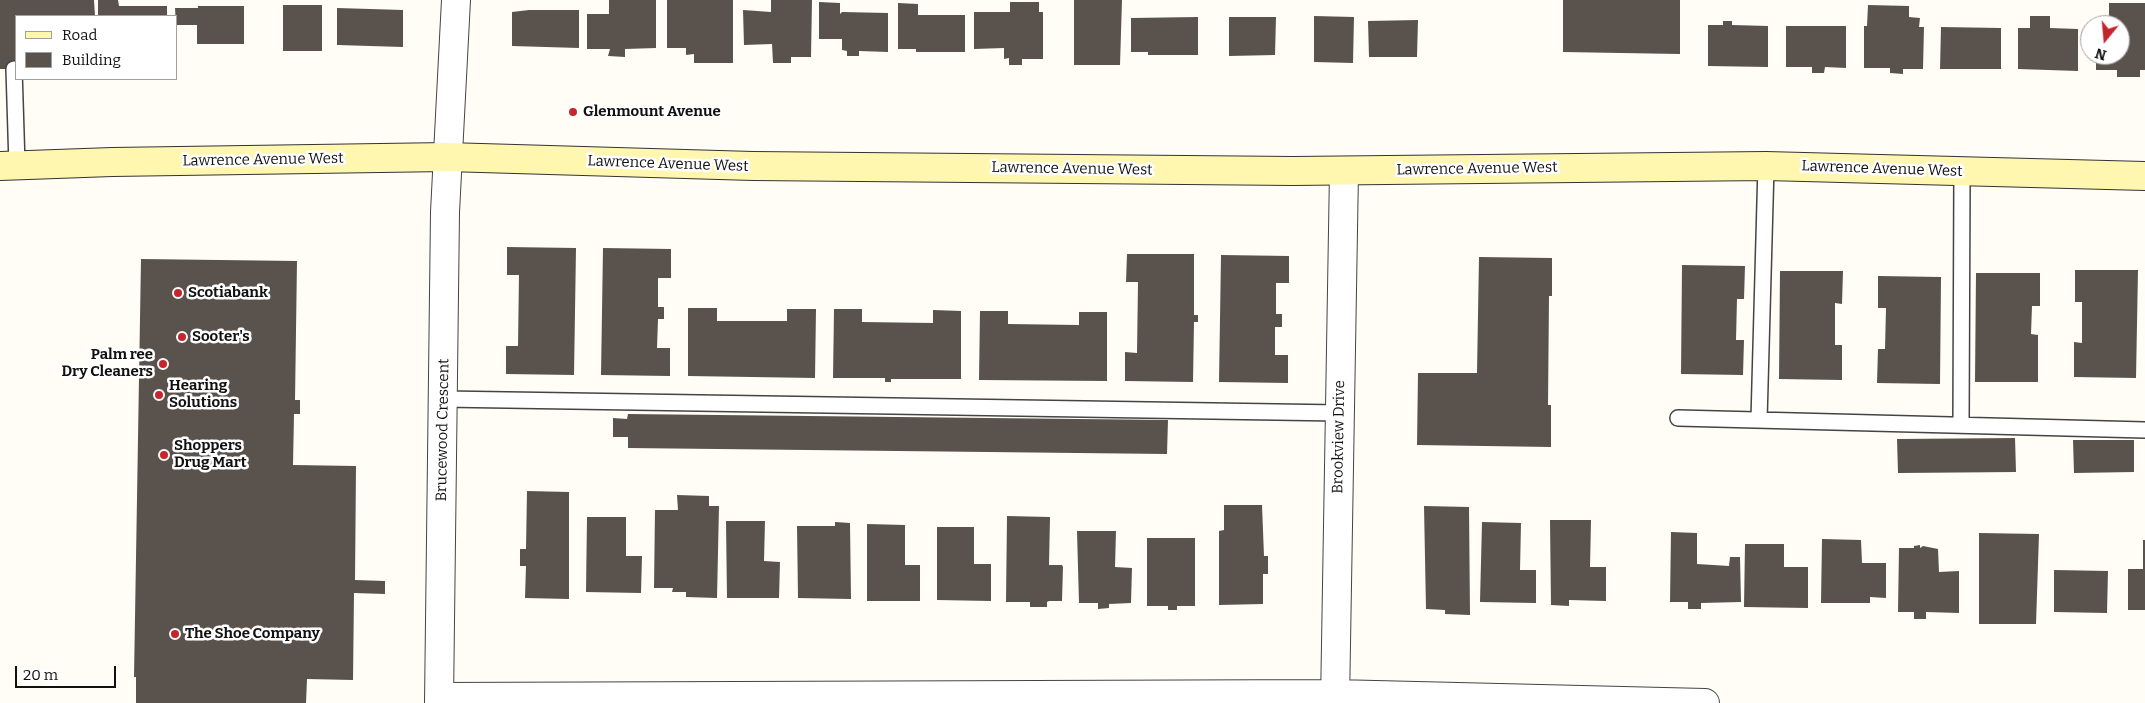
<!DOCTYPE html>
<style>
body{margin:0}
#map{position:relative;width:2145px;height:703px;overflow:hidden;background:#fffdf5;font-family:Bitter,serif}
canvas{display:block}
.legend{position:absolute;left:15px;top:15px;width:162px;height:65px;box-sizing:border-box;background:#fff;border:1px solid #a0a0a0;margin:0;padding:6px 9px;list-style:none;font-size:15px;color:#111}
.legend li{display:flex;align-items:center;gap:10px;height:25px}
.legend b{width:25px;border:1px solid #a0a0a0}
.north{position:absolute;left:2080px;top:15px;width:50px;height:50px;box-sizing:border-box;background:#fff;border:1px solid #a0a0a0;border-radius:50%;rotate:197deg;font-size:14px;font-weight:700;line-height:20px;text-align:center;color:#111}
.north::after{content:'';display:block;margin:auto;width:18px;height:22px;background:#c4262e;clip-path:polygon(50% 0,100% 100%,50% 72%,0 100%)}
.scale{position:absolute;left:15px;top:666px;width:101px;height:22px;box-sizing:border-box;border:2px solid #111;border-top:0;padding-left:6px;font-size:15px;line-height:18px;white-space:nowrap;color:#111;-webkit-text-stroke:4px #fff;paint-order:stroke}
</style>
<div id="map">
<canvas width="2145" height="703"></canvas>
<ul class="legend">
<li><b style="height:6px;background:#fff6b0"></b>Road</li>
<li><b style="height:14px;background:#5a524d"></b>Building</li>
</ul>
<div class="north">N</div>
<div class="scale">20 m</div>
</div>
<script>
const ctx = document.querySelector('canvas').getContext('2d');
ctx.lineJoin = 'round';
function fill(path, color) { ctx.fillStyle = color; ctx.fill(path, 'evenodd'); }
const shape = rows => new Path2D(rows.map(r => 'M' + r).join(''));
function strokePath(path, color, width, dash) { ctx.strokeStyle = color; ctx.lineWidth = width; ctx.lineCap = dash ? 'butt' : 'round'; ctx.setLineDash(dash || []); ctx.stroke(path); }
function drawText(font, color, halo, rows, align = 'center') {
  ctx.font = font + ' Bitter,serif'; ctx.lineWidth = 5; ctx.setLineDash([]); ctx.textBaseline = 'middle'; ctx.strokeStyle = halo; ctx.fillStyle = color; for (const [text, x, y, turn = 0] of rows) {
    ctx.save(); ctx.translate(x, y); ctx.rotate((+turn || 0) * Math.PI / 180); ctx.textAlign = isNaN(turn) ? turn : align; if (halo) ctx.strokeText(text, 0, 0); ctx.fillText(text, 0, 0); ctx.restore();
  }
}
fill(shape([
 [0,0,94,0,95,16,16,16,16,69,0,69],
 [98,0,118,0,119,6,167,6,167,16,98,16],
 [609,0,656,0,656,48,625,49,625,57,608,56,610,49,587,49,587,14,609,14],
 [667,0,733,0,733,63,694,63,694,54,686,55,686,48,667,48],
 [771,0,812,0,811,57,791,57,791,63,773,63,772,44,744,45,743,10,771,12],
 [1074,0,1122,0,1120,65,1074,65],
 [1563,0,1680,0,1680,54,1563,52],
 [819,2,840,3,840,14,842,12,888,13,888,52,859,51,859,56,847,56,847,51,842,50,842,39,819,39],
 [1010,2,1039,2,1039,12,1043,12,1043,59,1022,59,1022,65,1009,65,1009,58,1004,59,1004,48,974,49,974,12,1010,12],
 [898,3,918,4,918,15,965,15,965,52,916,52,916,49,898,49],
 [2109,3,2145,3,2145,70,2140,70,2140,77,2117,77,2117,70,2096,70,2096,55,2120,55,2120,25,2109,25],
 [283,5,322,5,322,51,283,51],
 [1868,5,1909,6,1909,17,1920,18,1919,27,1924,27,1923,69,1903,69,1903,74,1890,73,1890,68,1864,68,1864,26,1867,26],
 [198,6,244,6,244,44,197,44,197,25,176,25,175,8,198,8],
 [337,8,403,10,403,47,337,45],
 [529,10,579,10,579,48,512,46,512,12],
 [1314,16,1354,17,1353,63,1314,62],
 [2030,16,2050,16,2050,28,2078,29,2078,71,2018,69,2018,28,2030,28],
 [1198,17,1198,55,1148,55,1148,52,1131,52,1131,18],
 [1229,17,1276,17,1275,55,1229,56],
 [1418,20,1417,57,1369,57,1368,21],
 [1723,21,1732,21,1732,25,1768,26,1768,67,1708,66,1708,25,1723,25],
 [1786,26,1846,26,1846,68,1825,67,1824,73,1812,73,1812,67,1786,67],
 [1941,27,2001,28,2001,69,1940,69],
 [507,247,576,248,574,375,506,374,506,346,518,346,519,275,507,275],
 [603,248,671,249,671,278,658,278,658,307,664,307,664,319,658,319,657,348,670,348,670,376,601,375],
 [1127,254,1194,254,1194,315,1198,315,1198,322,1194,322,1193,382,1125,381,1125,352,1137,353,1138,282,1126,282],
 [1221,255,1289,256,1289,283,1276,283,1276,314,1282,314,1282,327,1275,327,1275,355,1288,355,1288,383,1219,382],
 [1479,257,1552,258,1552,296,1549,296,1548,405,1551,405,1551,447,1417,445,1418,373,1477,373],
 [141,259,297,261,295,400,300,400,300,414,294,414,293,465,356,466,355,580,385,581,385,594,354,593,353,680,307,679,306,703,136,703,136,677,134,677],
 [1682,265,1745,266,1744,299,1737,299,1736,340,1744,340,1743,375,1681,374],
 [2075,270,2138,270,2136,378,2074,377,2074,342,2082,343,2082,302,2075,302],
 [1780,271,1843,271,1842,304,1835,303,1835,345,1842,345,1842,380,1779,379],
 [1976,273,2040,273,2040,306,2032,306,2031,334,2038,335,2038,382,1975,382],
 [1878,276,1941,277,1940,384,1877,383,1878,349,1885,349,1886,308,1878,308],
 [688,308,717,308,717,321,787,321,787,309,816,309,815,378,688,376],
 [834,309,862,309,862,322,933,323,933,310,961,311,961,379,891,379,891,382,885,382,885,378,833,378],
 [980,311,1008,311,1008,324,1079,325,1079,312,1107,312,1107,381,979,380],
 [628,414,1168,420,1167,454,628,448,628,437,613,437,613,418,627,419],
 [2015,438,2016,472,1898,473,1897,439],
 [2073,440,2134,440,2134,472,2074,473],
 [527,491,569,492,569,599,525,598,526,566,520,566,520,549,526,549],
 [677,495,709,496,709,506,719,506,717,598,686,597,686,592,672,592,673,588,654,588,655,510,678,510],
 [1224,505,1262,505,1264,556,1268,556,1268,574,1263,574,1263,604,1219,605,1219,531,1224,530],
 [1424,506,1469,507,1470,615,1445,614,1445,610,1426,609],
 [1007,516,1050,517,1049,565,1062,565,1063,567,1062,601,1049,601,1047,602,1047,607,1030,607,1030,602,1006,602],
 [587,517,626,517,626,556,642,556,641,593,586,592],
 [1550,520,1591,520,1590,567,1606,567,1606,601,1569,600,1569,606,1551,605],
 [726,521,765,521,764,561,780,562,779,598,727,598],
 [835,522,850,523,851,599,798,598,797,526,835,526],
 [1482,522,1521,523,1520,570,1536,570,1536,603,1480,602],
 [867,524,905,525,905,565,920,565,920,601,867,601],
 [937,527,974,527,974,564,991,564,991,601,937,600],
 [1077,531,1116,531,1115,567,1132,568,1131,603,1109,604,1109,608,1098,609,1098,603,1079,603],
 [1671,532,1697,533,1697,564,1729,566,1730,557,1740,557,1741,602,1701,603,1701,609,1688,609,1688,602,1670,602],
 [1979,533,2039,534,2036,624,1979,624],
 [1147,538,1195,538,1195,606,1177,606,1177,610,1168,610,1168,606,1147,606],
 [1822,539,1861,540,1862,563,1886,563,1886,598,1870,597,1870,603,1821,603],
 [2143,540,2145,540,2145,610,2128,610,2128,569,2143,569],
 [1745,544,1784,544,1784,567,1808,567,1808,608,1744,607],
 [1920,545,1920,548,1923,546,1938,549,1939,572,1959,571,1959,613,1926,612,1926,619,1914,619,1914,612,1898,612,1899,548,1914,548,1914,546],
 [2054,570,2108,571,2107,613,2054,612]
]), '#5a524d');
const lane = shape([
 [14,69,17,165],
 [443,399,1340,413],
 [1678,418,2145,430],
 [1759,420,1766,166],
 [1961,425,1962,171]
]);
const street = shape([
 [439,697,1334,694,1705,703],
 [439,703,445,212,456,0],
 [1335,703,1344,171]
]);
const secondary = shape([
 [0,166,112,162,447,157,753,166,1293,171,1766,166,2145,176]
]);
strokePath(lane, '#444', 18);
strokePath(street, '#444', 30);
strokePath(secondary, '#333', 30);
strokePath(lane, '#fff', 15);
strokePath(street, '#fff', 28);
strokePath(secondary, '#fff6b0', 28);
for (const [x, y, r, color] of [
 [573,112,5,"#c4262e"],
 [178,293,5,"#c4262e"],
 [182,337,5,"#c4262e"],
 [163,364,5,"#c4262e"],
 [159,395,5,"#c4262e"],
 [164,455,5,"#c4262e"],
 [175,634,5,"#c4262e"]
]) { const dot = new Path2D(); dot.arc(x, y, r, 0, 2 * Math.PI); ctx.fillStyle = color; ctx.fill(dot); strokePath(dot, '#fff', 2); }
drawText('bold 15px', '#111', '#fff', [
 ["Glenmount Avenue",583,112],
 ["Scotiabank",188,293],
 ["Sooter's",192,337],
 ["Palm ree",153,355,"right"],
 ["Dry Cleaners",153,372,"right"],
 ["Hearing",169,386],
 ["Solutions",169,403],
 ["Shoppers",174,446],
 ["Drug Mart",174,463],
 ["The Shoe Company",185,634]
], 'left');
drawText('15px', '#111', '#fff', [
 ["Lawrence Avenue West",263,160,-1],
 ["Lawrence Avenue West",668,164,2],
 ["Lawrence Avenue West",1072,169,1],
 ["Lawrence Avenue West",1477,169,-1],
 ["Lawrence Avenue West",1882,169,2],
 ["Brucewood Crescent",443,430,-89],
 ["Brookview Drive",1339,437,-89]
]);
</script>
